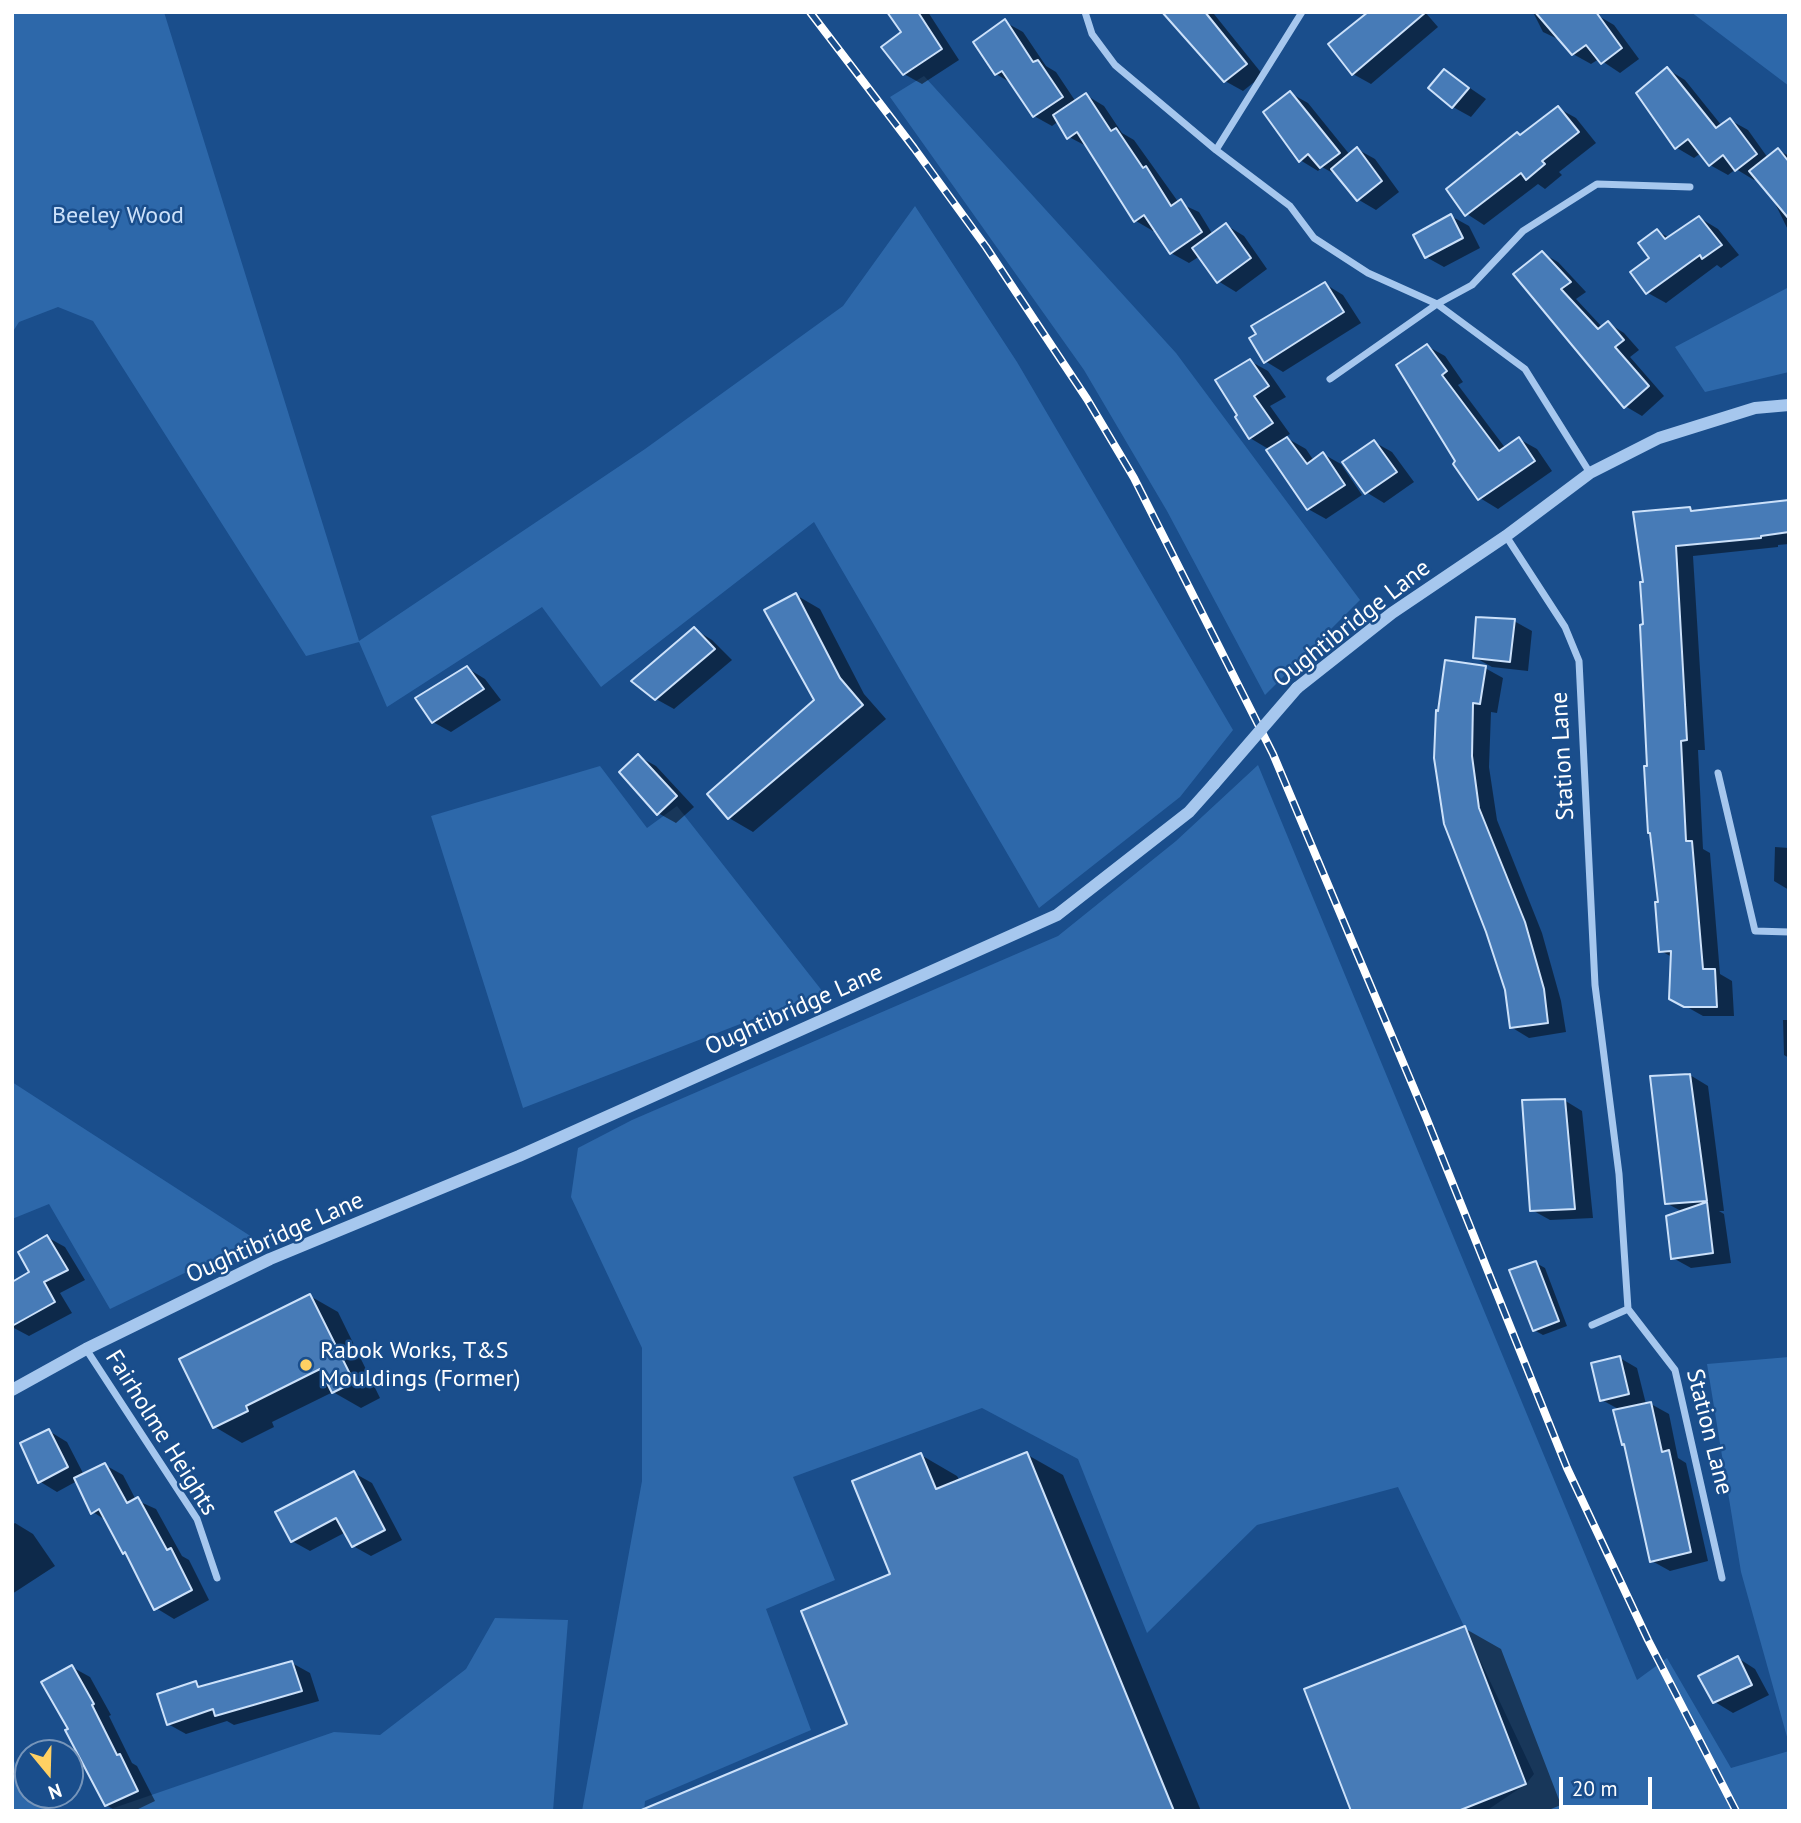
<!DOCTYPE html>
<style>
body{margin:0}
#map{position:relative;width:1801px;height:1823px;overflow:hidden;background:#1a4e8c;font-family:"PT Sans",sans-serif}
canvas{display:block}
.frame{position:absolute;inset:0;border:14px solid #fff;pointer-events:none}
.north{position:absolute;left:14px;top:1739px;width:70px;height:70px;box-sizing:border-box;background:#1a4e8c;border:2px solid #7695ba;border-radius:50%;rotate:161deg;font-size:19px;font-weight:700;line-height:28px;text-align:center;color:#fff}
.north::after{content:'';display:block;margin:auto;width:24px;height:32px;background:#ffd063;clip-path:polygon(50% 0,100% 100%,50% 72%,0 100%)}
.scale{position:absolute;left:1559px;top:1777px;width:93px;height:32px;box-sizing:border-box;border:4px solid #fff;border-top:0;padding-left:9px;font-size:21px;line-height:24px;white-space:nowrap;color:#fff;-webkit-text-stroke:5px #1a4e8c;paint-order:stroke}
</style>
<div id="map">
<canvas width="1801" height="1823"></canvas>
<div class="frame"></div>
<div class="north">N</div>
<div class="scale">20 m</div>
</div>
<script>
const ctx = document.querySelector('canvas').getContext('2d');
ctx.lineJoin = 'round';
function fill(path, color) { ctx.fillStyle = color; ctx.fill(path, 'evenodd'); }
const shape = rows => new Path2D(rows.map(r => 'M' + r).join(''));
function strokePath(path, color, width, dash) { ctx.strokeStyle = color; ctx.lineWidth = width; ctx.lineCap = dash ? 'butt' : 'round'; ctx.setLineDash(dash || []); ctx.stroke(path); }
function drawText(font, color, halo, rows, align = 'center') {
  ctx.font = font + ' "PT Sans",sans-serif'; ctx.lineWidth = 5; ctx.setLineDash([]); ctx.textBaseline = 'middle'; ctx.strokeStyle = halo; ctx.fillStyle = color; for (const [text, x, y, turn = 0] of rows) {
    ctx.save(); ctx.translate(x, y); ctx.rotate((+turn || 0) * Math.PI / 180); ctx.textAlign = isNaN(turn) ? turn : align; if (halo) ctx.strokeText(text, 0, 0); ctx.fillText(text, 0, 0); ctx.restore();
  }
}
fill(shape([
 [12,12,164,12,359,641,645,449,843,306,915,206,1017,362,1233,730,1180,797,1039,908,814,522,601,687,542,607,387,707,359,642,306,656,93,321,58,307,19,322,12,333],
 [1691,12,1789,12,1789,86],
 [924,76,1176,353,1360,600,1265,695,1167,511,1084,370,890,97],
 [1789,287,1789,372,1705,392,1675,347],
 [1258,765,1637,1680,1667,1658,1731,1768,1789,1751,1789,1811,1486,1811,1526,1784,1534,1774,1398,1487,1257,1525,1147,1633,1078,1459,982,1408,793,1477,835,1580,766,1609,811,1730,645,1801,644,1811,582,1811,642,1481,642,1348,571,1197,578,1148,632,1120,1058,936,1176,841],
 [600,766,647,828,677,806,823,992,523,1108,431,816],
 [12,1082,80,1126,255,1239,110,1309,49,1204,12,1219],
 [1789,1357,1789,1744,1741,1572,1707,1364],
 [495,1618,568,1620,553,1811,105,1811,334,1732,380,1735,466,1669],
 [12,1758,28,1783,28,1795,36,1795,46,1811,12,1811]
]), '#2d68aa');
fill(shape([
 [890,12,928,12,959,60,922,84,904,74,903,33],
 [1164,12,1216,12,1214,14,1263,75,1243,91,1225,81],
 [1425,12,1438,27,1371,84,1353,74],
 [1533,12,1589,12,1597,15,1614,25,1639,59,1620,73,1599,59,1591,64,1573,54,1562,41,1543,32],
 [1005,22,1023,32,1046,66,1056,72,1076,102,1086,95,1104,106,1122,133,1134,140,1179,203,1199,212,1213,235,1226,225,1244,236,1267,269,1236,292,1218,281,1200,256,1189,263,1171,253,1156,230,1153,231,1136,221,1088,147,1069,137,1059,121,1052,126,1034,116,1013,84,996,74],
 [1667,69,1685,80,1722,126,1730,120,1748,130,1768,158,1778,150,1789,156,1789,232,1770,193,1757,178,1754,180,1736,169,1728,175,1710,165,1701,153,1694,158,1677,148],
 [1445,71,1486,99,1471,117,1453,107,1431,87],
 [1290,93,1308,103,1350,155,1357,149,1375,159,1399,192,1376,210,1359,200,1340,177,1322,167,1318,171,1300,160],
 [1558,108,1576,118,1596,143,1559,172,1562,175,1545,189,1538,184,1484,225,1467,214,1521,136],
 [1451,216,1469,226,1480,248,1444,267,1426,257],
 [1700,218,1718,229,1739,255,1721,268,1717,265,1666,303,1648,293,1633,273,1652,259,1657,231,1670,238],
 [1542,253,1558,262,1586,292,1576,299,1603,328,1608,323,1624,333,1639,350,1630,357,1664,396,1642,416,1625,406,1516,274],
 [1325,284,1343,295,1361,323,1283,372,1265,361,1258,335],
 [1427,346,1445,356,1463,382,1458,385,1506,449,1519,439,1537,449,1552,471,1498,509,1480,498,1458,462],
 [1250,361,1268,371,1286,397,1270,406,1290,434,1285,437,1306,449,1314,461,1323,454,1341,464,1362,495,1326,519,1308,509,1270,450,1250,438],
 [1374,442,1392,452,1414,482,1384,503,1366,492],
 [1789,500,1789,544,1778,545,1778,547,1693,556,1705,750,1698,750,1703,849,1710,853,1720,974,1732,981,1734,1016,1703,1016,1671,998,1672,957,1661,951,1660,904,1649,767,1645,626,1690,508,1697,512],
 [796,595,820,609,864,694,886,719,753,832,729,818,816,701],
 [1514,621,1532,631,1528,671,1492,667,1474,657],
 [694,629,712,640,732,660,674,709,656,699],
 [467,668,485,679,501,700,451,732,433,722],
 [1485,668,1503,678,1497,713,1491,712,1489,767,1497,820,1542,933,1561,1001,1566,1032,1529,1038,1511,1027,1506,990,1435,758],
 [638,756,656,766,694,807,676,823,658,813],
 [1775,847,1789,848,1789,890,1774,881],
 [1783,1020,1789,1020,1789,1058,1784,1055],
 [1690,1075,1708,1086,1724,1211,1719,1211,1724,1214,1731,1263,1691,1268,1673,1258,1683,1212,1666,1203],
 [1564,1100,1582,1111,1593,1218,1550,1220,1532,1210],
 [47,1237,65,1247,85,1280,60,1293,72,1313,29,1336,12,1327,12,1284,32,1273],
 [1536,1263,1545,1268,1567,1326,1543,1335,1534,1330],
 [310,1296,338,1312,380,1398,361,1408,333,1392,272,1422,274,1427,242,1443,215,1427],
 [1620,1358,1637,1368,1646,1404,1651,1404,1669,1414,1678,1458,1686,1463,1708,1561,1670,1571,1652,1561,1626,1445,1623,1444,1620,1410,1602,1400],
 [49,1431,67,1442,84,1475,105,1465,123,1475,136,1500,156,1509,182,1556,189,1560,209,1600,174,1619,156,1608,128,1555,124,1552,107,1521,93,1512,77,1481,57,1492,39,1481],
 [1026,1454,1063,1475,1201,1811,685,1811,850,1725,892,1575,921,1455,957,1476,960,1481],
 [354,1473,372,1483,402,1540,371,1556,353,1546,346,1532,310,1551,292,1541],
 [15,1523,33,1534,55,1566,12,1594,12,1525],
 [1464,1628,1501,1649,1561,1805,1546,1811,1353,1811],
 [1738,1658,1755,1669,1769,1695,1733,1713,1715,1702],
 [292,1663,310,1673,319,1701,234,1725,227,1721,186,1734,168,1724,196,1683,204,1688],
 [72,1667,90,1677,111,1715,109,1716,132,1763,137,1766,155,1801,134,1811,116,1811,106,1805,70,1729]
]), '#0007');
const building = shape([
 [887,12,918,12,942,49,903,75,881,47,901,32,887,12],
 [1162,12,1205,12,1247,64,1224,82,1162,12],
 [1368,12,1426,12,1352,75,1328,44,1368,12],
 [1535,12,1596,12,1622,48,1601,64,1586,45,1572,55,1535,12],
 [1005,19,1033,62,1038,60,1063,97,1033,117,1002,71,995,75,973,42,1005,19],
 [1667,67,1716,128,1730,118,1757,154,1735,171,1723,155,1709,166,1688,139,1675,149,1636,93,1667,67],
 [1444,69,1469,88,1452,108,1428,88,1444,69],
 [1290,91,1340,153,1320,168,1308,154,1299,162,1263,112,1290,91],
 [1086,93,1111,131,1116,128,1143,168,1146,166,1171,206,1181,199,1202,232,1170,254,1144,215,1134,222,1077,132,1067,139,1053,115,1086,93],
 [1558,106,1579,132,1542,161,1545,164,1526,180,1521,173,1465,216,1446,189,1517,132,1520,135,1558,106],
 [1357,147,1382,181,1357,201,1331,169,1357,147],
 [1778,148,1789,162,1789,219,1749,171,1778,148],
 [1451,214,1463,238,1425,258,1413,235,1451,214],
 [1699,216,1722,245,1702,259,1700,255,1646,294,1630,272,1649,258,1638,243,1657,229,1665,239,1699,216],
 [1226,223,1251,258,1217,283,1192,248,1226,223],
 [1542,251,1571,282,1561,289,1598,329,1608,321,1624,340,1615,347,1649,386,1624,408,1513,274,1542,251],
 [1325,282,1344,312,1264,363,1249,338,1256,334,1251,326,1325,282],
 [1427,344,1447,371,1442,375,1499,451,1519,437,1535,461,1478,500,1453,464,1455,461,1396,365,1427,344],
 [1250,359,1269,386,1254,396,1273,423,1249,439,1235,417,1237,415,1215,380,1250,359],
 [1287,437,1307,464,1323,452,1345,485,1307,510,1266,450,1287,437],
 [1374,440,1397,472,1365,494,1342,462,1374,440],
 [1789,500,1789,532,1761,536,1761,538,1676,546,1687,740,1681,741,1686,841,1692,841,1703,969,1715,969,1717,1007,1684,1007,1669,999,1671,951,1659,952,1655,902,1658,902,1650,833,1648,833,1644,766,1647,766,1640,625,1643,624,1640,582,1643,582,1633,512,1690,507,1691,511,1789,500],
 [796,593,840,678,863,705,728,819,707,794,814,700,764,610,796,593],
 [1476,617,1515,619,1510,662,1473,658,1476,617],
 [694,627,715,649,655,700,631,681,694,627],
 [1445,660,1486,666,1480,704,1473,703,1472,756,1479,808,1525,922,1544,989,1548,1023,1510,1028,1505,990,1486,932,1444,824,1434,758,1436,710,1438,711,1445,660],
 [467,666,484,689,432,723,415,698,467,666],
 [638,754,677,796,657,815,619,772,638,754],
 [1690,1074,1707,1201,1665,1204,1650,1076,1690,1074],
 [1565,1099,1575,1209,1530,1211,1522,1100,1565,1099],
 [1707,1202,1713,1253,1671,1259,1666,1216,1707,1202],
 [47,1235,68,1270,44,1282,55,1302,12,1326,12,1282,29,1272,18,1252,47,1235],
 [1536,1261,1559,1321,1533,1331,1509,1270,1536,1261],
 [310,1294,354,1382,332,1393,320,1369,246,1406,248,1411,213,1428,179,1359,310,1294],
 [1620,1356,1629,1394,1600,1401,1591,1363,1620,1356],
 [1651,1402,1662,1452,1669,1450,1691,1552,1650,1562,1624,1444,1622,1445,1613,1410,1651,1402],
 [49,1429,68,1467,38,1483,20,1443,49,1429],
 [1027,1452,1174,1811,639,1811,847,1724,801,1611,890,1574,852,1481,921,1453,936,1489,1027,1452],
 [105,1463,127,1503,138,1497,167,1550,171,1548,192,1590,154,1610,125,1552,123,1554,99,1509,91,1514,74,1478,105,1463],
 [354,1471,385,1530,352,1547,336,1518,291,1542,275,1512,354,1471],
 [1465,1626,1526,1784,1458,1811,1351,1811,1304,1689,1465,1626],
 [1738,1656,1752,1685,1713,1703,1698,1676,1738,1656],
 [292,1661,302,1691,215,1716,213,1709,167,1725,157,1694,196,1681,198,1687,292,1661],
 [72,1665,94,1704,92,1705,117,1755,120,1754,138,1791,105,1806,65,1730,68,1729,41,1682,72,1665]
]);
fill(building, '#477bb7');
strokePath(building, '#cce1fa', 2);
strokePath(shape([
 [1085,12,1092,34,1115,65,1216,150,1290,206,1314,238,1368,273,1437,304,1525,369,1590,473],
 [1216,150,1302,12],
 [1330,379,1437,304,1472,285,1523,231,1597,184,1690,187],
 [1506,536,1565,627,1579,661,1595,985,1619,1174,1628,1309,1675,1370,1722,1578],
 [1718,773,1755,931,1789,932],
 [1592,1325,1628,1309],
 [86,1349,197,1519,217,1578]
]), '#a6c7ee', 7);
strokePath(shape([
 [1297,688,1392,613,1506,536,1590,473,1659,438,1755,408,1789,405],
 [12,1390,86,1349,270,1259,519,1156,1057,915,1189,812,1214,784]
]), '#a6c7ee', 12);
const rail = shape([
 [810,12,914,148,986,247,1087,399,1134,478,1273,754,1426,1117,1567,1468,1648,1640,1736,1811]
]);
strokePath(rail, '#fff', 8);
strokePath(rail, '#1a4e8c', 5, [16]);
strokePath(shape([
 [1214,784,1297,688]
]), '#a6c7ee', 12);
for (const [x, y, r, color] of [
 [306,1365,7,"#ffd063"]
]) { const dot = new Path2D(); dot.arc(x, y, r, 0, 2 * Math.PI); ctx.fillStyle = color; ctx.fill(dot); strokePath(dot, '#1a4e8c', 2.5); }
drawText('24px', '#cce1fa', '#1a4e8c', [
 ["Beeley Wood",118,216]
]);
drawText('24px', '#fff', '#1a4e8c', [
 ["Oughtibridge Lane",1352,624,-38],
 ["Station Lane",1563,756,-93],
 ["Oughtibridge Lane",794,1010,-24],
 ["Oughtibridge Lane",275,1238,-24],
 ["Station Lane",1709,1432,76],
 ["Fairholme Heights",161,1433,58]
]);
drawText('24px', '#fff', '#1a4e8c', [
 ["Rabok Works, T&S",320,1351],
 ["Mouldings (Former)",320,1379]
], 'left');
</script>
